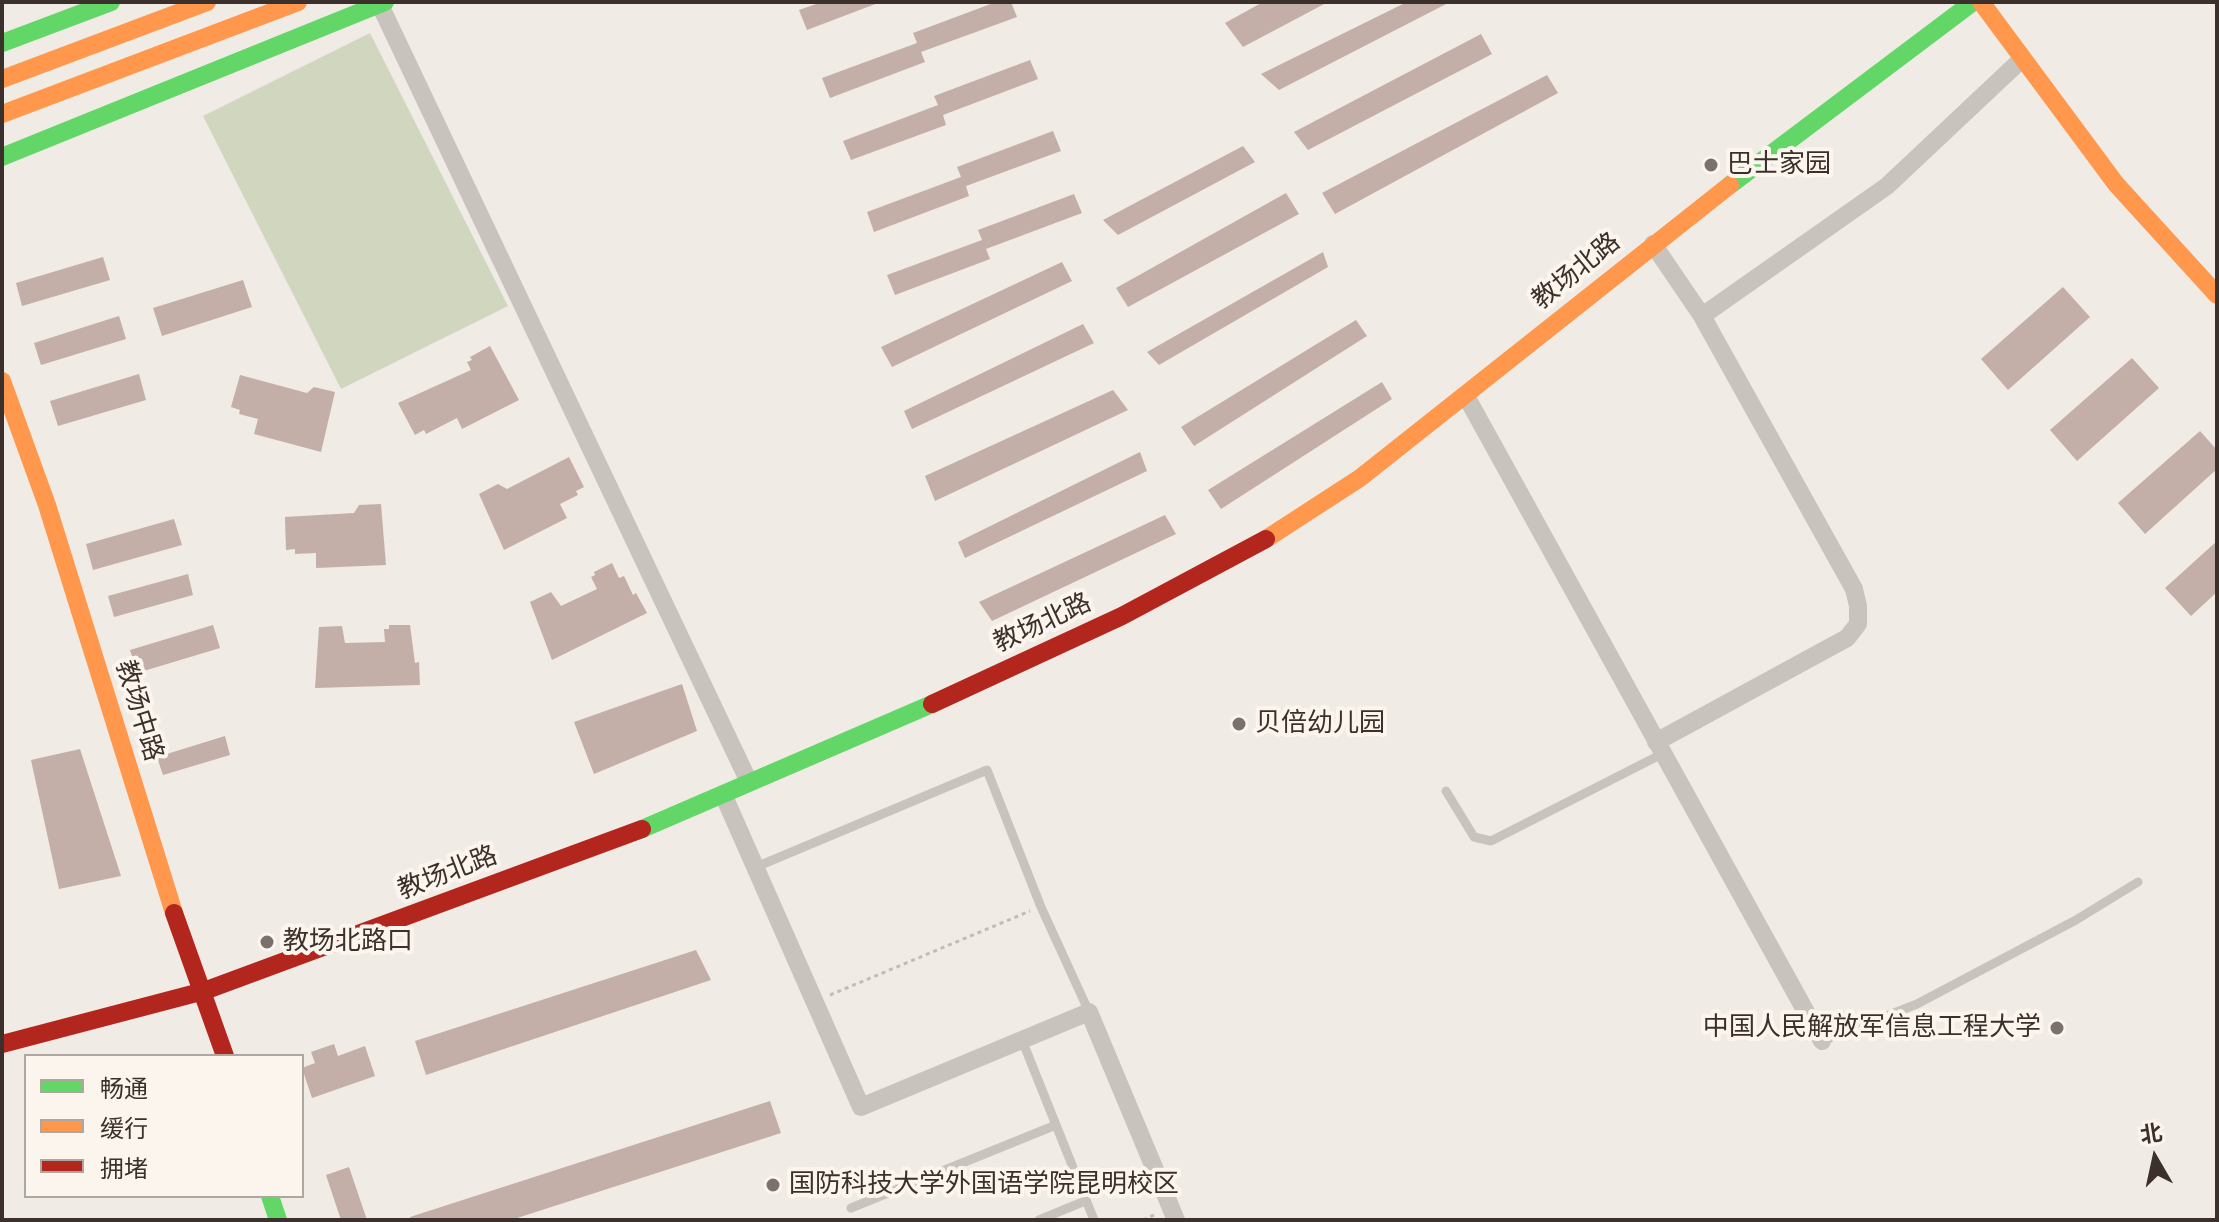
<!DOCTYPE html>
<meta charset="utf-8">
<style>
body{margin:0}
#map{position:relative;width:2219px;height:1222px;overflow:hidden;background:#f0ebe5;font-family:Roboto,"Noto Sans SC",sans-serif}
canvas{display:block}
.frame{position:absolute;inset:0;border:4px solid #3b302b;pointer-events:none}
.legend{position:absolute;left:24px;top:1054px;width:280px;height:144px;box-sizing:border-box;background:#fbf5ee;border:2px solid #aea6a0;margin:0;padding:10px 14px;list-style:none;font-size:24px;color:#3b302b}
.legend li{display:flex;align-items:center;gap:16px;height:40px}
.legend b{width:40px;border:2px solid #aea6a0}
.north{position:absolute;left:2115px;top:1118px;width:80px;height:80px;-webkit-text-stroke:6px #fbf5ee;paint-order:stroke;rotate:351deg;font-size:22px;font-weight:700;line-height:32px;text-align:center;color:#3b302b}
.north::after{content:'';display:block;margin:auto;width:28px;height:36px;background:#3b302b;clip-path:polygon(50% 0,100% 100%,50% 72%,0 100%)}
</style>
<div id="map">
<canvas width="2219" height="1222"></canvas>
<div class="frame"></div>
<ul class="legend">
<li><b style="height:10px;background:#63d668"></b>畅通</li>
<li><b style="height:10px;background:#ff974d"></b>缓行</li>
<li><b style="height:10px;background:#b3261e"></b>拥堵</li>
</ul>
<div class="north">北</div>
</div>
<script>
const ctx = document.querySelector('canvas').getContext('2d');
ctx.lineJoin = 'round';
function fill(path, color) { ctx.fillStyle = color; ctx.fill(path, 'evenodd'); }
const shape = rows => new Path2D(rows.map(r => 'M' + r).join(''));
function strokePath(path, color, width, dash) { ctx.strokeStyle = color; ctx.lineWidth = width; ctx.lineCap = dash ? 'butt' : 'round'; ctx.setLineDash(dash || []); ctx.stroke(path); }
function drawText(font, color, halo, rows, align = 'center') {
  ctx.font = font + ' Roboto,"Noto Sans SC",sans-serif'; ctx.lineWidth = 8; ctx.setLineDash([]); ctx.textBaseline = 'middle'; ctx.strokeStyle = halo; ctx.fillStyle = color; for (const [text, x, y, turn = 0] of rows) {
    ctx.save(); ctx.translate(x, y); ctx.rotate((+turn || 0) * Math.PI / 180); ctx.textAlign = isNaN(turn) ? turn : align; if (halo) ctx.strokeText(text, 0, 0); ctx.fillText(text, 0, 0); ctx.restore();
  }
}
fill(shape([
 [370,33,508,306,341,389,203,116]
]), '#d1d6bf');
fill(shape([
 [822,2,877,2,878,3,807,30,799,10],
 [996,2,1011,2,1017,17,921,52,925,62,830,98,822,78,917,43,913,33],
 [1263,2,1328,2,1243,47,1225,23],
 [1407,2,1450,2,1279,90,1261,74],
 [1481,34,1492,54,1308,150,1294,132],
 [1030,60,1038,79,943,115,946,125,851,160,843,141,938,105,934,96],
 [1547,75,1558,93,1335,214,1322,193],
 [1053,131,1061,151,966,186,969,196,874,232,867,212,961,177,957,167],
 [1243,146,1255,162,1118,235,1103,220],
 [1286,193,1299,214,1128,307,1116,288],
 [1074,194,1082,213,986,249,990,259,895,295,887,275,982,240,978,230],
 [1323,252,1328,267,1159,365,1147,352],
 [103,257,110,280,22,306,16,283],
 [1062,262,1072,281,892,367,881,347],
 [243,280,252,307,162,336,153,308],
 [2063,287,2090,317,2008,390,1981,359],
 [119,316,126,339,41,365,34,343],
 [1356,320,1367,336,1194,446,1181,427],
 [1083,324,1094,343,912,429,904,411],
 [490,346,519,400,462,429,457,418,426,434,424,430,415,435,398,403,471,370,467,362,472,360,470,357],
 [2132,358,2159,388,2077,461,2050,430],
 [139,374,146,400,58,426,50,401],
 [240,375,307,393,314,387,335,392,321,452,254,434,258,419,239,414,240,410,231,407],
 [1382,382,1392,399,1221,509,1208,490],
 [1113,390,1128,410,935,501,925,476],
 [2200,431,2217,450,2217,469,2145,534,2118,503],
 [1140,452,1147,471,965,558,958,542],
 [569,457,584,487,576,491,578,495,560,504,567,518,504,550,479,494,498,484,507,489],
 [381,504,386,565,316,568,316,553,295,554,295,549,286,550,285,517,354,513,359,505],
 [1165,515,1176,534,992,621,979,602],
 [174,519,182,545,93,570,86,544],
 [2217,541,2217,592,2191,616,2165,588],
 [612,563,619,578,624,576,633,595,636,593,647,613,552,660,530,602,551,592,561,606,597,589,591,577,595,575,594,572],
 [188,574,193,595,114,617,108,596],
 [213,625,220,648,137,673,130,650],
 [389,625,410,625,415,663,419,662,420,685,315,688,319,627,342,626,345,643,385,642,384,629,389,629],
 [682,684,697,731,594,774,574,722],
 [225,736,230,755,163,775,157,757],
 [80,749,121,876,59,889,31,760],
 [696,950,711,980,426,1075,415,1041],
 [334,1044,338,1056,365,1046,375,1076,312,1098,302,1068,315,1063,311,1052],
 [770,1101,781,1133,511,1220,410,1220,410,1217],
 [349,1167,367,1220,341,1220,326,1175]
]), '#c3afa7');
strokePath(shape([
 [830,995,1030,911],
 [1143,1220,1154,1215]
]), '#c2bbb6', 3, [4, 4]);
strokePath(shape([
 [1446,791,1474,837,1491,841,1662,754],
 [756,867,987,770,1041,907,1089,1012],
 [1022,1040,1094,1220],
 [1822,1041,1917,1004,2076,920,2138,882],
 [851,1208,1056,1125],
 [1039,1220,1085,1201]
]), '#c9c3be', 9);
strokePath(shape([
 [380,5,749,782],
 [1653,244,1702,316,1854,589,1858,606,1858,624,1847,638,1656,742],
 [1702,316,1887,186,2022,59],
 [1466,396,1822,1041],
 [723,794,861,1107,1089,1012,1176,1220]
]), '#c9c3be', 18);
strokePath(shape([
 [2,43,111,2],
 [2,157,385,2],
 [1730,185,1973,2],
 [642,829,932,704],
 [270,1196,278,1220]
]), '#63d668', 18);
strokePath(shape([
 [1981,2,2116,184,2217,295],
 [2,79,207,2],
 [2,114,298,2],
 [2,381,47,505,174,913],
 [1266,539,1360,478,1730,185]
]), '#ff974d', 18);
strokePath(shape([
 [932,704,1122,616,1266,539],
 [174,913,225,1056],
 [2,1044,204,991,642,829]
]), '#b3261e', 18);
for (const [x, y, r, color] of [
 [1711,165,8,"#7a716c"],
 [1239,724,8,"#7a716c"],
 [267,942,8,"#7a716c"],
 [2057,1028,8,"#7a716c"],
 [773,1185,8,"#7a716c"]
]) { const dot = new Path2D(); dot.arc(x, y, r, 0, 2 * Math.PI); ctx.fillStyle = color; ctx.fill(dot); strokePath(dot, '#fbf5ee', 3); }
drawText('26px', '#3b302b', '#fbf5ee', [
 ["巴士家园",1727,165],
 ["贝倍幼儿园",1255,724],
 ["教场北路口",283,942],
 ["中国人民解放军信息工程大学",2041,1028,"right"],
 ["国防科技大学外国语学院昆明校区",789,1185]
], 'left');
drawText('26px', '#3b302b', '#fbf5ee', [
 ["教场北路",1577,272,-39],
 ["教场北路",1043,624,-25],
 ["教场中路",138,711,73],
 ["教场北路",448,874,-21]
]);
</script>
